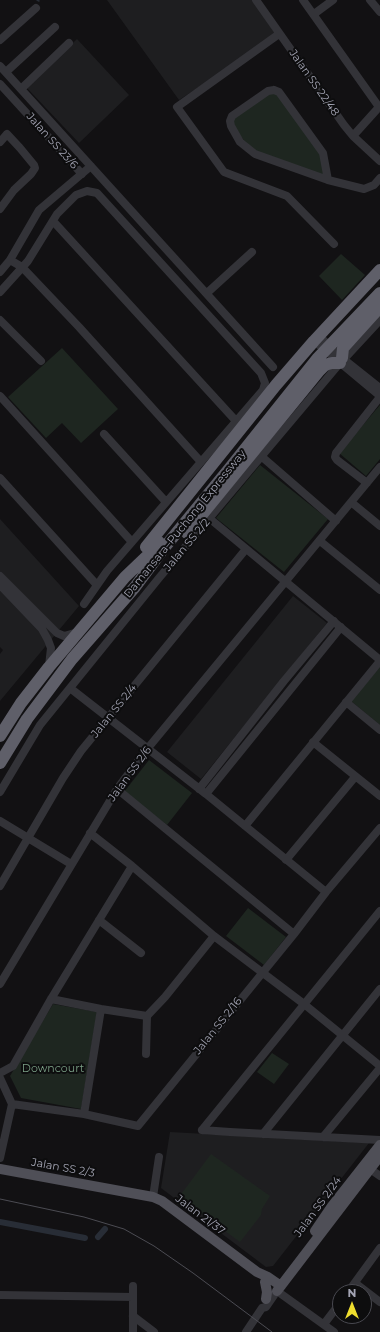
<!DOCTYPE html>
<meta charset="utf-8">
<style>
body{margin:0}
#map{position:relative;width:380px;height:1332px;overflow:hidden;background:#121113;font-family:Montserrat,sans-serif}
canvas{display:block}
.north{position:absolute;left:332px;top:1284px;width:40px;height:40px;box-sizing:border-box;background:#0d0d0e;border:1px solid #494950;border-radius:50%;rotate:0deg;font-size:11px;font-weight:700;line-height:16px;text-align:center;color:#a3a4b3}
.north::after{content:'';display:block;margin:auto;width:14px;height:18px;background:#eedd2e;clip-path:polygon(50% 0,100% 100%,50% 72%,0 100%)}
</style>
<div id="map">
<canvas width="380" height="1332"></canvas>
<div class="north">N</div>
</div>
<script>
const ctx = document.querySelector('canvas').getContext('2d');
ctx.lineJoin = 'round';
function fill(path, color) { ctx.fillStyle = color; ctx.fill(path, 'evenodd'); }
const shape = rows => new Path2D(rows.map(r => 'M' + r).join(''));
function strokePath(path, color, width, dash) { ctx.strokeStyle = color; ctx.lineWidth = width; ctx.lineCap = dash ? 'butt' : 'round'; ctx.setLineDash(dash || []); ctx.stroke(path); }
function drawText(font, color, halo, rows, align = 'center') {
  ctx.font = font + ' Montserrat,sans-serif'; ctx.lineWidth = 4; ctx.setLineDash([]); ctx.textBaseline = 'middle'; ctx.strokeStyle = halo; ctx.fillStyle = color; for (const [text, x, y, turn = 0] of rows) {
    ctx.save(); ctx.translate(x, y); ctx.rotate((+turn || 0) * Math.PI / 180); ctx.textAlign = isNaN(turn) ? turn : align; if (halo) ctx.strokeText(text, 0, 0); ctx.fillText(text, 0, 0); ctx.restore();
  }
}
fill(shape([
 [107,0,253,0,277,36,179,100],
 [77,39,129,95,79,143,27,88],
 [0,519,79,606,0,701,0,654,3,650,0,647],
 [293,596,327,623,201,779,167,752],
 [170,1132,369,1143,273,1266,266,1267,161,1188]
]), '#1e1e20');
fill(shape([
 [269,93,280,94,322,153,327,179,256,154,233,128,234,116],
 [341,254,365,275,342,300,319,276],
 [62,348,118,409,81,443,62,423,46,438,8,397],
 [380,405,380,459,366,476,339,453],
 [260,465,328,519,284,572,216,518],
 [380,667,380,725,351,701],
 [149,760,192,793,167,825,124,792],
 [248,908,286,937,264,965,226,936],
 [53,1004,97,1012,81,1109,21,1098,10,1076],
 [272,1053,289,1064,274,1084,257,1072],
 [211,1154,270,1196,262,1209,261,1215,240,1242,179,1197]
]), '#1e2620');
strokePath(shape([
 [37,0,39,1]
]), '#282d36', 1.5);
strokePath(shape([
 [0,1222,85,1238],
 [98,1237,105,1229]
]), '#282d36', 6);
strokePath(shape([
 [256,0,344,125,353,136,380,161],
 [303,0,379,107],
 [370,0,380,12],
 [314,14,333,0],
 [279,34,177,107,224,172,287,196,334,244],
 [0,40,36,8],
 [0,66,273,367],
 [6,72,55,27],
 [0,84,82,174],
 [21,89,69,43],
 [274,90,279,92,323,153,328,180,255,154,240,142,231,126,230,121,232,116,268,91,274,90],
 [353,136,380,106],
 [0,142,7,134,20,148,34,165,35,168,31,174,14,190,0,209],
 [328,180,364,189,374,185,380,178],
 [53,221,236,421],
 [10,260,22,267,79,327,201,462],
 [0,272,10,260,39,210,91,166],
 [0,292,28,261,57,214,76,195,87,191,97,193,261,373,265,383,263,390,107,571,84,604],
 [207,293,252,252],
 [0,320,41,361],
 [319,336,342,358,380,388],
 [314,341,380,396],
 [344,359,380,320],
 [0,396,132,542],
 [104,434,166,502],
 [261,456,336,521],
 [0,478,96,584],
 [367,483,337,460,335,457,336,453,380,397],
 [351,502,380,526],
 [209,518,380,660],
 [320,541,380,590],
 [0,576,57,633,64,636,78,632],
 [0,585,42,629,48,640,51,648,49,666],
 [70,688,206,794,326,892],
 [346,702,380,730],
 [313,742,380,796],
 [117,789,294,934],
 [199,789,284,681,334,621],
 [0,792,40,725,159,578,340,363],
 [206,794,341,627],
 [0,821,71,864],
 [245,826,380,661],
 [90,833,132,866,214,936,304,1004,380,1066],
 [286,860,355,777],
 [0,886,63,778,81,751,246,549],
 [99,920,141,953],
 [0,984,117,789,148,748,380,467],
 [51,999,101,1009,147,1016,165,997,214,936],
 [146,1054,147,1016],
 [0,1073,13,1066,51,999,132,866],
 [0,1078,12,1104,0,1158],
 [12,1104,84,1114,138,1126,294,934,326,892,380,828],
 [84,1114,101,1009],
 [202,1130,380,911],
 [202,1130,230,1132,380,1140],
 [263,1134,380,989],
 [323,1137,380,1068],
 [370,1169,380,1176],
 [153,1197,159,1157],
 [355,1283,380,1302],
 [133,1286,133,1332],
 [348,1292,380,1248],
 [0,1295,133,1297],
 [133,1316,154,1332],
 [324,1324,340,1303],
 [246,1332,262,1308,266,1307,277,1291,334,1332]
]), '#333338', 8);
strokePath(shape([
 [0,1169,153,1197,162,1201,257,1272,268,1277,281,1286],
 [315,1231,332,1206,380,1145],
 [265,1282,267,1292,266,1299],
 [277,1291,380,1156]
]), '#4f4f57', 10);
strokePath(shape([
 [342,358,343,348,380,307],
 [187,533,319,371,324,366,328,364,332,363,340,363],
 [146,547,276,385,314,341,380,270],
 [0,736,21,703,49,667,125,577,147,556,159,542],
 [0,763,27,719,72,659,135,587,164,548,229,469,317,359,380,293]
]), '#5f5f69', 12);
strokePath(shape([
 [0,1199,84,1217,124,1229,154,1246,193,1273,272,1332]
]), '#4c4c53', 1);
drawText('11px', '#a3a4b3', '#0d0d0e', [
 ["Jalan SS 22/48",314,83,55],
 ["Jalan SS 23/6",52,141,48],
 ["Damansara–Puchong Expressway",185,524,-51],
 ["Jalan SS 2/2",187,545,-50],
 ["Jalan SS 2/4",114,711,-51],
 ["Jalan SS 2/6",130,774,-54],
 ["Jalan SS 2/16",218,1026,-51],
 ["Jalan SS 2/3",63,1168,10],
 ["Jalan SS 2/24",318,1207,-54],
 ["Jalan 21/37",200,1215,37]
]);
drawText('11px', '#7a9e85', '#0d0d0e', [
 ["Downcourt",53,1069]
]);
</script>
